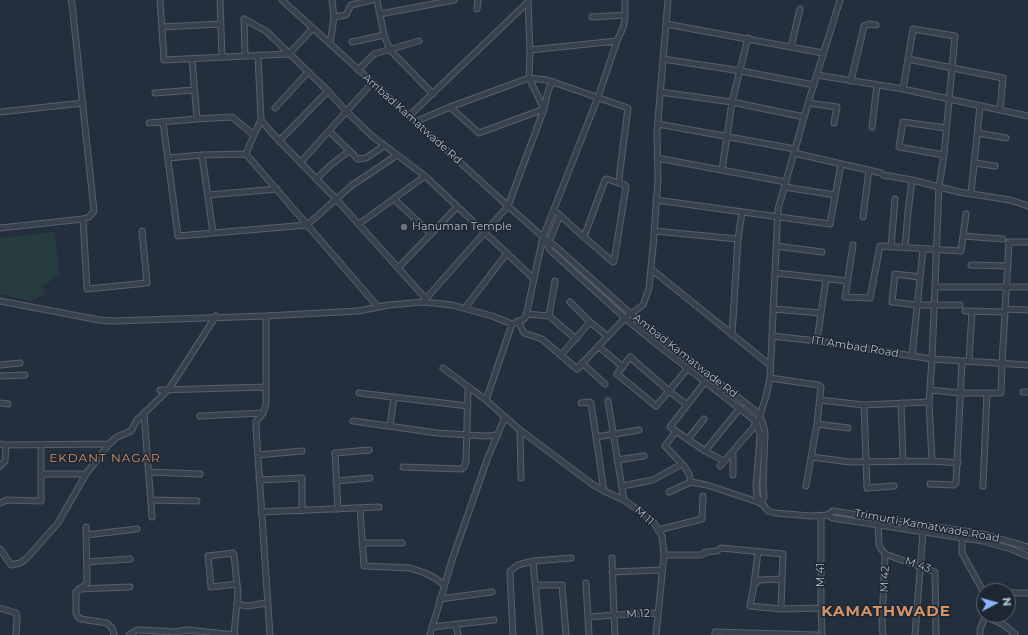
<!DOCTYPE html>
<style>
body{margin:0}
#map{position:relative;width:1028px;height:635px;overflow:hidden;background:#242f3e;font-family:Montserrat,sans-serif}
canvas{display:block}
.north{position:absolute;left:976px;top:583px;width:40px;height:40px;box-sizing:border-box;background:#1d2633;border:1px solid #59626f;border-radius:50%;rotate:84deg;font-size:11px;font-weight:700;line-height:16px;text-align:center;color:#b4bcc9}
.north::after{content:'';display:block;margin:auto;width:14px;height:18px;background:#8ab4f8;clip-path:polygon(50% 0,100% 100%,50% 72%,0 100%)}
</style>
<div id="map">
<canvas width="1028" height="635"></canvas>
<div class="north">N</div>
</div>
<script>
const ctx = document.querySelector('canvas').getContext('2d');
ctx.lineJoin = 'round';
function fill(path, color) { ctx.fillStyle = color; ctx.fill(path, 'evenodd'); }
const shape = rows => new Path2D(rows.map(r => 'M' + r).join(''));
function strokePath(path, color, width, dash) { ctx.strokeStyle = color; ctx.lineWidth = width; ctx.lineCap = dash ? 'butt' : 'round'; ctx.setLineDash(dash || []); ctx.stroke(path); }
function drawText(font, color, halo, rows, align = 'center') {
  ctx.font = font + ' Montserrat,sans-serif'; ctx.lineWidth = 3; ctx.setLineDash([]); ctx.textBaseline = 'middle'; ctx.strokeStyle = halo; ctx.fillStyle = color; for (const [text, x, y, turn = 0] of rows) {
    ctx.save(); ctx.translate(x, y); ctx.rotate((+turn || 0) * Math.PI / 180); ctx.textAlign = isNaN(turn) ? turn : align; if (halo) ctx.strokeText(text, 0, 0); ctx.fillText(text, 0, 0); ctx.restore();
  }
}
fill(shape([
 [54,232,60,275,42,286,45,294,32,301,0,294,0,238]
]), '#263c3f');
const minor = shape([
 [160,0,164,60,288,54],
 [220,0,222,57],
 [282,0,508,206,543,237,555,246,630,313,758,413,762,421,765,432,763,485,764,497,761,504],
 [377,0,384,35,390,50,433,94],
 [477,9,478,0],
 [380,14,454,0],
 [334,17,346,15,351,5,372,0],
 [592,17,625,15],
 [244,19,266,31,328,91,346,111,372,136,425,176,534,279],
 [244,19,245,56],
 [666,24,823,53],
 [162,27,221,24],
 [352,42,384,35],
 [330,44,334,17,332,0],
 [791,47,800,9],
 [530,50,617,41],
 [289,54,313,28],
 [258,55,261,120,271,132,336,199,426,299],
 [192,59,197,119,232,117,254,135],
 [663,59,741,71,814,85],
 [908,59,1003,78,1000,110],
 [358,70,374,54,419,41],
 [817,75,903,89,1028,116],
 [851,81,864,26,869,24,876,25],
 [660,92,732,102,804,117],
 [155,93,194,90],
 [808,103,837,107,834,123],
 [450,107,479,133,544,109],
 [275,108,308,72],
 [544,109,529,78,547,80,628,108,620,170,619,183],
 [0,112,83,103],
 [409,116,528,2],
 [163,122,178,236,307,225,351,186,397,155],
 [415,122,450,107,529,78,530,50,528,0],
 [149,123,197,119],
 [658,124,795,149],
 [872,127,877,85],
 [329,131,358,159,366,158,384,146],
 [978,133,1006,138],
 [279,141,328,91],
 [794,153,881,173],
 [246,154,253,137,261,120],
 [202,155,213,233],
 [944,155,899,147,903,122,946,128],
 [168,158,202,155,246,154,378,307],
 [657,158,786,182],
 [300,163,372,83],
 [975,163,995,166],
 [722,170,732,102,748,38],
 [883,175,912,180,959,192,1010,200,1028,206],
 [316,179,332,164,349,151],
 [785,187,835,195],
 [971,194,980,106],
 [208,195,277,189],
 [394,199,431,234],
 [656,200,830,224,841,164],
 [554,210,584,237,613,262,614,261,626,187,625,185,607,179,605,180,584,237],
 [863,217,869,170],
 [83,219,87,289,147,283,142,231],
 [359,224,425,176],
 [0,228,83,219,89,217,94,211,72,4,71,0],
 [654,231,738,239],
 [963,236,1003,239],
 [543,238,550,250,625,318,654,342,753,419,757,424,760,435,756,487,757,497,768,511,775,513,810,516,827,515,833,518,983,541,1011,549,1028,556],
 [549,242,560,215],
 [853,245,845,297,870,298,880,246,961,251,966,214],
 [776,246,822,252],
 [891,247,895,199],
 [905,247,908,212,912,180],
 [971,265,1008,266],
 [398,268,457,207],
 [651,269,770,365],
 [776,273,848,281],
 [920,277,895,274,892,302,918,305,960,305],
 [555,281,549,316,576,339],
 [935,287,1028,287],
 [0,301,99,320,113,321,266,316,358,311,389,305,423,302,508,206,544,109,547,95,550,86,554,82],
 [423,302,452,305,492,316,512,324],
 [465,308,507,253],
 [773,309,821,313],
 [1005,309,1028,310],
 [965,311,1005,312],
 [526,314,549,316],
 [266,316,266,404,263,413,256,422,256,427,270,635],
 [518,321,524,333,542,339,577,369,625,318,643,305,649,288,653,247,658,180,657,132,668,0],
 [590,322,607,336],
 [732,335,738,239,742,212],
 [772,336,778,209,809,100,840,0],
 [817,341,826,279],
 [598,346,623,367],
 [561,355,590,322,570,302],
 [912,356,923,249],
 [969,362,972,311],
 [582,363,605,384],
 [0,365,20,363],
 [443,368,486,400],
 [0,376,25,375],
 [770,378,818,385,821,387,817,424,806,486],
 [705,382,670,427,705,451,740,408],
 [160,390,266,387],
 [930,390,960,393,1001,393,1002,363,1009,242,1028,242],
 [1023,392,1028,392],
 [359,393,468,406],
 [820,400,864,405,929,402],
 [608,401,624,500,649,518,654,523,662,536,664,555,656,635],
 [0,403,8,404],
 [581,403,590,402,591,403,604,491],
 [901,403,903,460],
 [687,405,669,391,630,357,617,374,656,406,669,391,688,368],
 [864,405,867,488,894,486],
 [144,413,152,517],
 [200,416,263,413],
 [505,417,520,430,592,484,604,491,624,500],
 [353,421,437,433,485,436,498,435],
 [817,424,848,428],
 [390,426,394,397],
 [520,430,521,478],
 [596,437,639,430],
 [688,439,704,419],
 [0,444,6,445,109,444],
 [705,451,724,461],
 [733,452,733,475],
 [258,455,302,451],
 [811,457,850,462,932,461,929,402,932,359,939,186,944,155,955,36,913,29,903,89],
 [617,460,644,456],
 [932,461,958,463],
 [0,466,5,461,6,445],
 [720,466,753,428,760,416,766,396,770,378,772,336,817,341,932,359,1028,365],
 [403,467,461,469,464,467,466,462,468,387],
 [149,472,200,474],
 [42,474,86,474],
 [259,480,302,478,302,511],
 [336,481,370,478],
 [691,482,707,485,761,503],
 [930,484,954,485,956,483,962,362],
 [622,486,653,480,682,464],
 [983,486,987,393],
 [669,492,691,482,689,474,684,466,665,446,676,431],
 [151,500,197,501],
 [0,503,7,500,41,501,41,445],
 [360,508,364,566,410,568,425,573,435,578,444,585],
 [338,509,335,453,369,450],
 [261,512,379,507],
 [827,515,833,511,983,534,1028,547],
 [821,516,821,608,822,635],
 [878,526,879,544,881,549,885,554,882,624,883,635],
 [86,527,87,581,86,584,76,592,76,613,78,617,81,619,107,623,112,628,114,635],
 [658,530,702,519,703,496],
 [86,535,137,529],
 [962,538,962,553,983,591,984,591],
 [362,543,402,543],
 [0,549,11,565,20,563,26,559,58,523,86,474,109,444,117,437,131,431,137,420,169,389,216,316],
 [885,554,935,572,936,635],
 [664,555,701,555,706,552,717,551,721,548,783,554,782,579],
 [533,561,571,558],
 [87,562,130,559],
 [612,572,662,570],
 [586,583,589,635],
 [754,584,758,552],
 [536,585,562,585,566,635],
 [79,589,130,587],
 [983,591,984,599],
 [1008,593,1028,593],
 [440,599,492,592],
 [237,604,247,606,267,603],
 [0,608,16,613,17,617,16,635],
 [781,609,782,579,759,580,754,585,750,606,781,609,821,608],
 [986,616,1004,625,1015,634,1013,635],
 [588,617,614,615,612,558],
 [456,624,458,635],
 [432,627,494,620],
 [129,635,137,630,142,630,174,632,188,630,235,635],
 [234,635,238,592,237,584,234,555,233,553,208,556,211,587,237,584],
 [430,635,452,560,488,457,505,417,486,400,512,324,524,319,526,316,543,237,598,97,617,41,623,28,625,19,625,0],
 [513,635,510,574,510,571,518,565,533,561,540,635],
 [615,635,614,615,658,613],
 [715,635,715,632,817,635],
 [915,635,923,532],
 [980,635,980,629,986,615]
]);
strokePath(minor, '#565f6c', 7);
strokePath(minor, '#38414e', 5);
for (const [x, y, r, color] of [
 [404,227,4,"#6b7280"]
]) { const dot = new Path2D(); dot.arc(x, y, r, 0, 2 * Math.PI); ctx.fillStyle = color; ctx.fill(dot); strokePath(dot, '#1d2633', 1.5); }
drawText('11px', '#b4bcc9', '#1d2633', [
 ["Ambad Kamatwade Rd",412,119,42],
 ["ITI Ambad Road",855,347,9],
 ["Ambad Kamatwade Rd",685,356,38],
 ["M 11",644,516,42],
 ["Trimurti-Kamatwade Road",927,526,10],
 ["M 43",918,565,20],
 ["M 41",821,575,-90],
 ["M 42",885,579,-88],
 ["M 12",638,614,-3]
]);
drawText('11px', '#b4bcc9', '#1d2633', [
 ["Hanuman Temple",412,227]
], 'left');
ctx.letterSpacing = '1px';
drawText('12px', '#d59563', '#1d2633', [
 ["EKDANT NAGAR",105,458]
]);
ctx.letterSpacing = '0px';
ctx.letterSpacing = '1px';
drawText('bold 15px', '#d59563', '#1d2633', [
 ["KAMATHWADE",886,612]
]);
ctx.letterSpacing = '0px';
</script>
